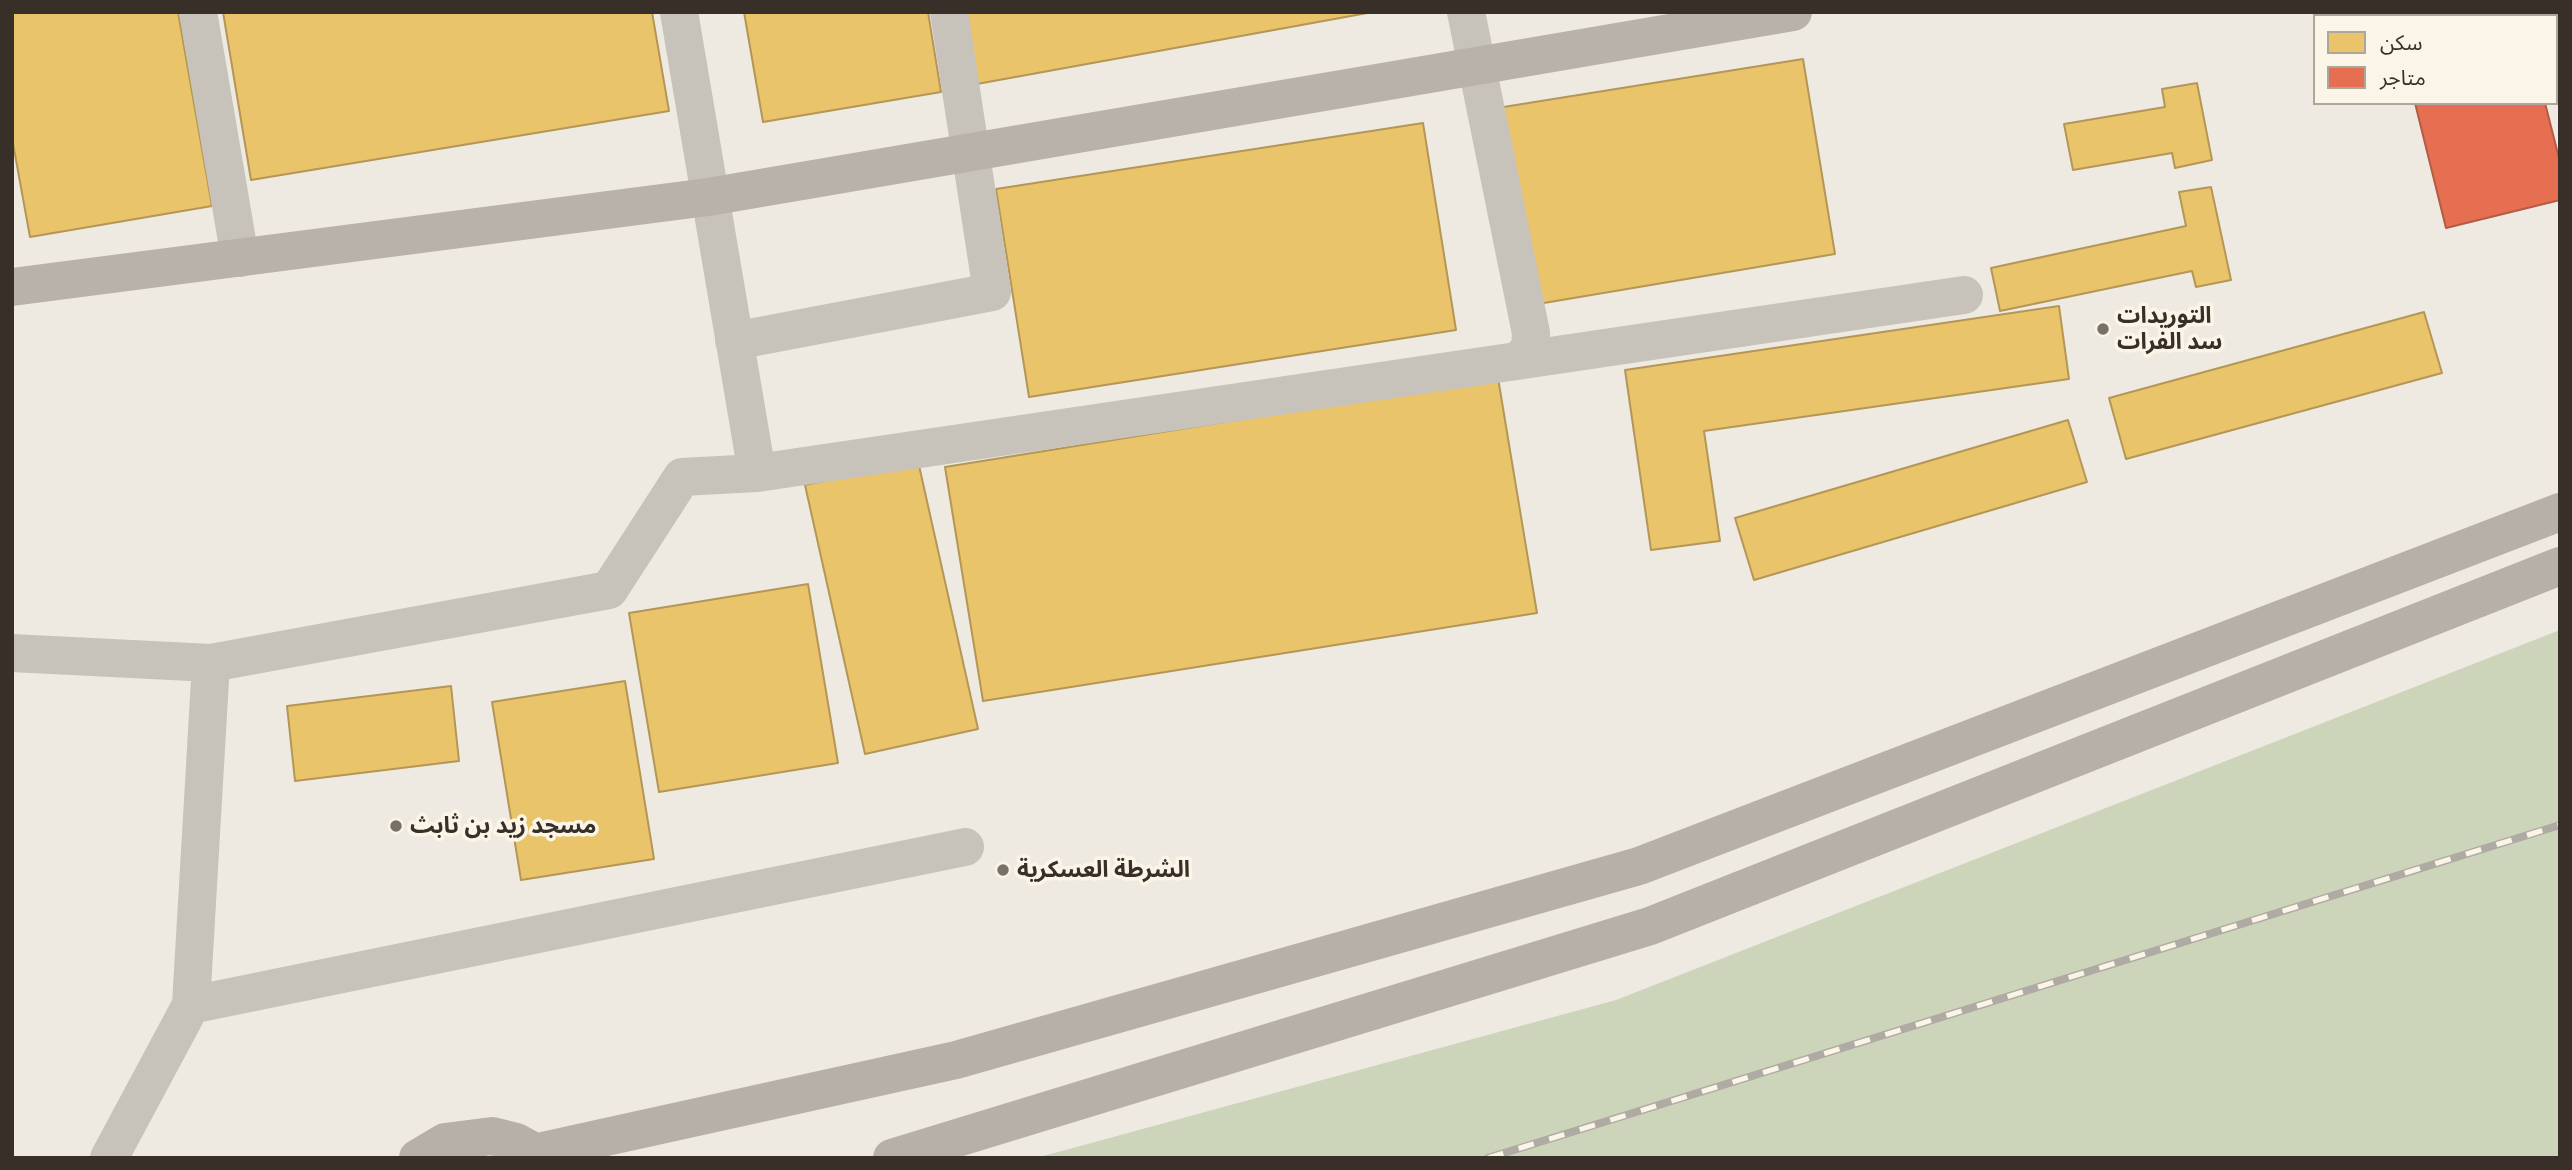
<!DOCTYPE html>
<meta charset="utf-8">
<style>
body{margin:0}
#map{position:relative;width:2572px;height:1170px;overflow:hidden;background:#eeeae1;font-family:"IBM Plex Sans","Noto Sans Arabic",sans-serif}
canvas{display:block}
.frame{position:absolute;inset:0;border:14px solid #382f28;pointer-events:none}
.legend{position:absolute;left:2313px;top:14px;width:245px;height:91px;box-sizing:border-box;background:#fbf5e8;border:2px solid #ada69b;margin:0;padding:9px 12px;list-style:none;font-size:21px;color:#382f28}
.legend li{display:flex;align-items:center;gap:14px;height:35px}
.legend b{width:35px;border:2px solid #ada69b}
</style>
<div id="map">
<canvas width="2572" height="1170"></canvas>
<div class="frame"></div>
<ul class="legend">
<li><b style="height:19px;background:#e9c46a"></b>سكن</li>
<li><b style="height:19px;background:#e76f51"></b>متاجر</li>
</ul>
</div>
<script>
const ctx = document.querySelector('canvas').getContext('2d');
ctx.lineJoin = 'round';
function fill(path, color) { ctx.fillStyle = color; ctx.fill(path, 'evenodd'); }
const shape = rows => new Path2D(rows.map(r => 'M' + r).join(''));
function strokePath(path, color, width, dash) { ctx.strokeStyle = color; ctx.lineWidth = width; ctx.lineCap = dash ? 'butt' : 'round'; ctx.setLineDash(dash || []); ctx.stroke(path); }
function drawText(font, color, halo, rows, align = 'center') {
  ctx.font = font + ' "IBM Plex Sans","Noto Sans Arabic",sans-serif'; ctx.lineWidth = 7; ctx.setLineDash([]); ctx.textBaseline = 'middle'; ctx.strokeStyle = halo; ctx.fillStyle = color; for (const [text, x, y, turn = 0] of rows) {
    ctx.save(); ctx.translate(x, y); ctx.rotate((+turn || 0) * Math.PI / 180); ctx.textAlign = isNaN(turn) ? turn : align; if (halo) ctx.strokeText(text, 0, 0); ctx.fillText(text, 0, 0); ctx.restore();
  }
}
fill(shape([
 [2560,630,2560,1158,1036,1158,1616,1000]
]), '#ccd5ba');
const homes = shape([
 [12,12,178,12,212,206,30,237,12,138,12,12],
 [223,12,652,12,669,111,251,180,223,12],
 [744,12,928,12,941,92,763,122,744,12],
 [964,12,1373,12,977,84,964,12],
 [1803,59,1835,254,1538,304,1491,109,1803,59],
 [2197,83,2212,160,2175,168,2172,153,2073,170,2064,124,2165,107,2162,89,2197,83],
 [1423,123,1456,330,1029,397,996,189,1423,123],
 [2211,187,2231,280,2196,287,2192,271,2000,311,1991,268,2186,226,2179,192,2211,187],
 [2059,306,2069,379,1704,431,1720,541,1651,550,1625,370,2059,306],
 [2424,312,2442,373,2126,459,2109,398,2424,312],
 [1498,378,1537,613,983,701,945,467,1498,378],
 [2068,420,2087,482,1754,580,1735,518,2068,420],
 [918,461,978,729,865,754,805,485,918,461],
 [808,584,838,763,659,792,629,613,808,584],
 [625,681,654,859,521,880,492,702,625,681],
 [451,686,459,761,295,781,287,706,451,686]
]);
fill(homes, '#e9c46a');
strokePath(homes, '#b49756', 2);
const shops = shape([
 [2415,103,2545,103,2560,162,2560,200,2446,228,2415,103]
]);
fill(shops, '#e76f51');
strokePath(shops, '#b25c45', 2);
strokePath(shape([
 [198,12,240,258],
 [679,12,757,473],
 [1466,12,1531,333,1530,349,1518,361],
 [734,341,992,292,949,12],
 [12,653,211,663,609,590,682,477,757,473,1964,295],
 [191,1005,965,847],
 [109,1158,191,1005,211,663]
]), '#c7c2ba', 38);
strokePath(shape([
 [12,287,708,197,1793,12]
]), '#b8b2aa', 38);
strokePath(shape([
 [538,1152,956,1060,1639,866,2560,512],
 [418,1158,445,1142,492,1136,516,1142,545,1158],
 [892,1158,1650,926,2560,566]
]), '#b6b0a9', 38);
const rail = shape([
 [1488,1158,2560,825]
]);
strokePath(rail, '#afaaa4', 8);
strokePath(rail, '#fbf5e8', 5, [16]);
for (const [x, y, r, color] of [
 [2103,329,7,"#787069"],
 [396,826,7,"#787069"],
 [1003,870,7,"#787069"]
]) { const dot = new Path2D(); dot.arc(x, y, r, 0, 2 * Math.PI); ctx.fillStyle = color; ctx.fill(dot); strokePath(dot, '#fbf5e8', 2.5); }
drawText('bold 23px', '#382f28', '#fbf5e8', [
 ["التوريدات",2117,316],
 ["سد الفرات",2117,342],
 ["مسجد زيد بن ثابث",410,826],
 ["الشرطة العسكرية",1017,870]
], 'left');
</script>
